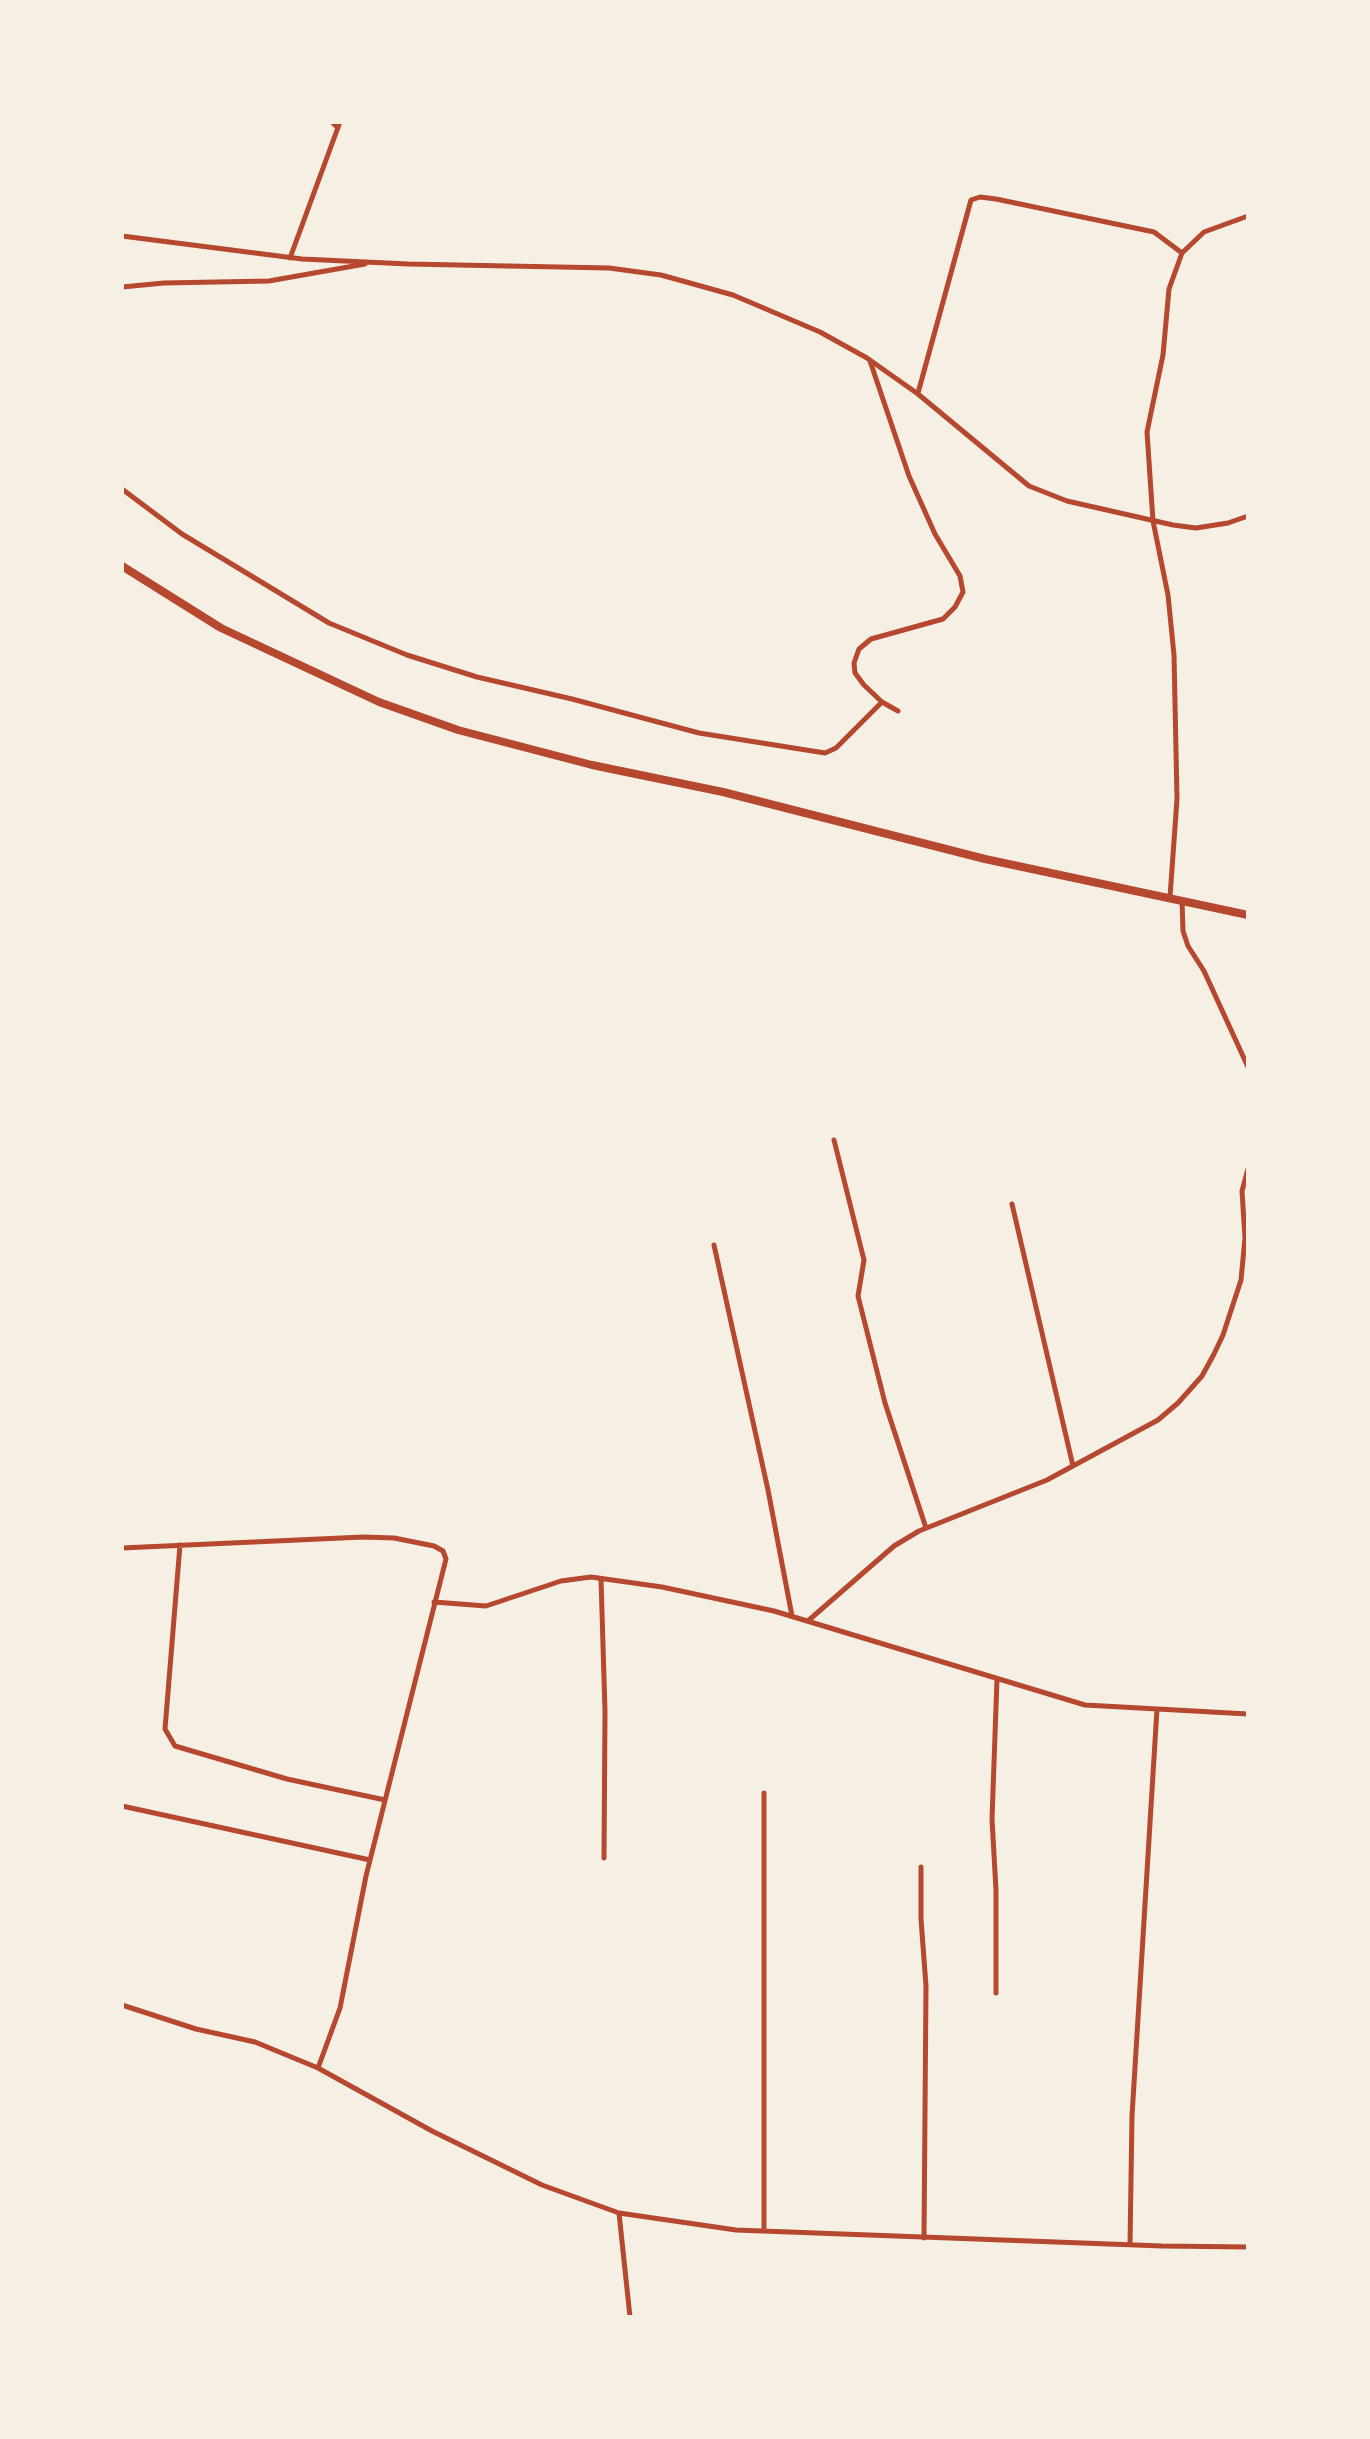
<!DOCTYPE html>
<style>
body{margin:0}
#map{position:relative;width:1370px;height:2439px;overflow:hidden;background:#f6efe4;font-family:Montserrat,sans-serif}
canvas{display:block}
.frame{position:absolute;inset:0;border:124px solid #f6efe4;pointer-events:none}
</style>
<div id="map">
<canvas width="1370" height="2439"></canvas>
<div class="frame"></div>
</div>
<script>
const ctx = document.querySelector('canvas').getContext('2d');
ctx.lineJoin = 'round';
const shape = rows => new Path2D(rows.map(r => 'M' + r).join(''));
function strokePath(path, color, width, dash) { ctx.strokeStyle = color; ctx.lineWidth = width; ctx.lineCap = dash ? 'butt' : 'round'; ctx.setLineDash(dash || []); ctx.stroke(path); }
strokePath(shape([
 [332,122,338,128],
 [122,236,302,259,408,264,609,268,661,275,733,295,820,332,867,358,918,394,1029,486,1067,501,1173,525,1196,528,1228,523,1248,516],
 [290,258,340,122],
 [122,287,164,283,269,281,365,264],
 [870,361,909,476,935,534,960,576,963,592,955,607,943,619,871,639,859,649,854,663,855,673,864,685,882,702,898,711],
 [918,393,971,200,980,197,996,199,1154,232,1182,253],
 [122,489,182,534,329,623,407,655,477,677,572,699,699,733,825,753,836,748,882,702],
 [1170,897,1177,799,1174,655,1168,595,1153,521,1147,432,1163,355,1169,289,1182,253,1204,232,1248,216],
 [1182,900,1183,931,1188,946,1204,971,1248,1067],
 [834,1140,864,1260,858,1296,885,1403,926,1528],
 [1012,1204,1073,1466],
 [714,1245,768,1490,792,1616],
 [180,1545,165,1729,175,1746,287,1779,385,1800],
 [122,1548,363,1537,394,1538,434,1546,443,1551,446,1559,366,1876,340,2008,318,2068],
 [601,1579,605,1711,604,1858],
 [434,1602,486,1606,561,1581,591,1577,662,1587,774,1611,1085,1705,1248,1714],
 [809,1620,894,1546,919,1531,1047,1480,1158,1420,1178,1403,1202,1376,1214,1354,1223,1335,1241,1280,1245,1238,1242,1191,1248,1169],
 [122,1806,370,1860],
 [921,1867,921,1919,926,1986,924,2238],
 [996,1993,996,1890,992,1819,997,1679],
 [122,2005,196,2029,255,2042,318,2068,432,2131,542,2185,619,2213,736,2230,1162,2246,1248,2247],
 [619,2213,630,2317],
 [764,2231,764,1793],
 [1130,2245,1132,2116,1157,1709]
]), '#b5482f', 5);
strokePath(shape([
 [122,566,221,628,379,702,458,730,592,765,723,792,985,859,1248,915]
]), '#b5482f', 8);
</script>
